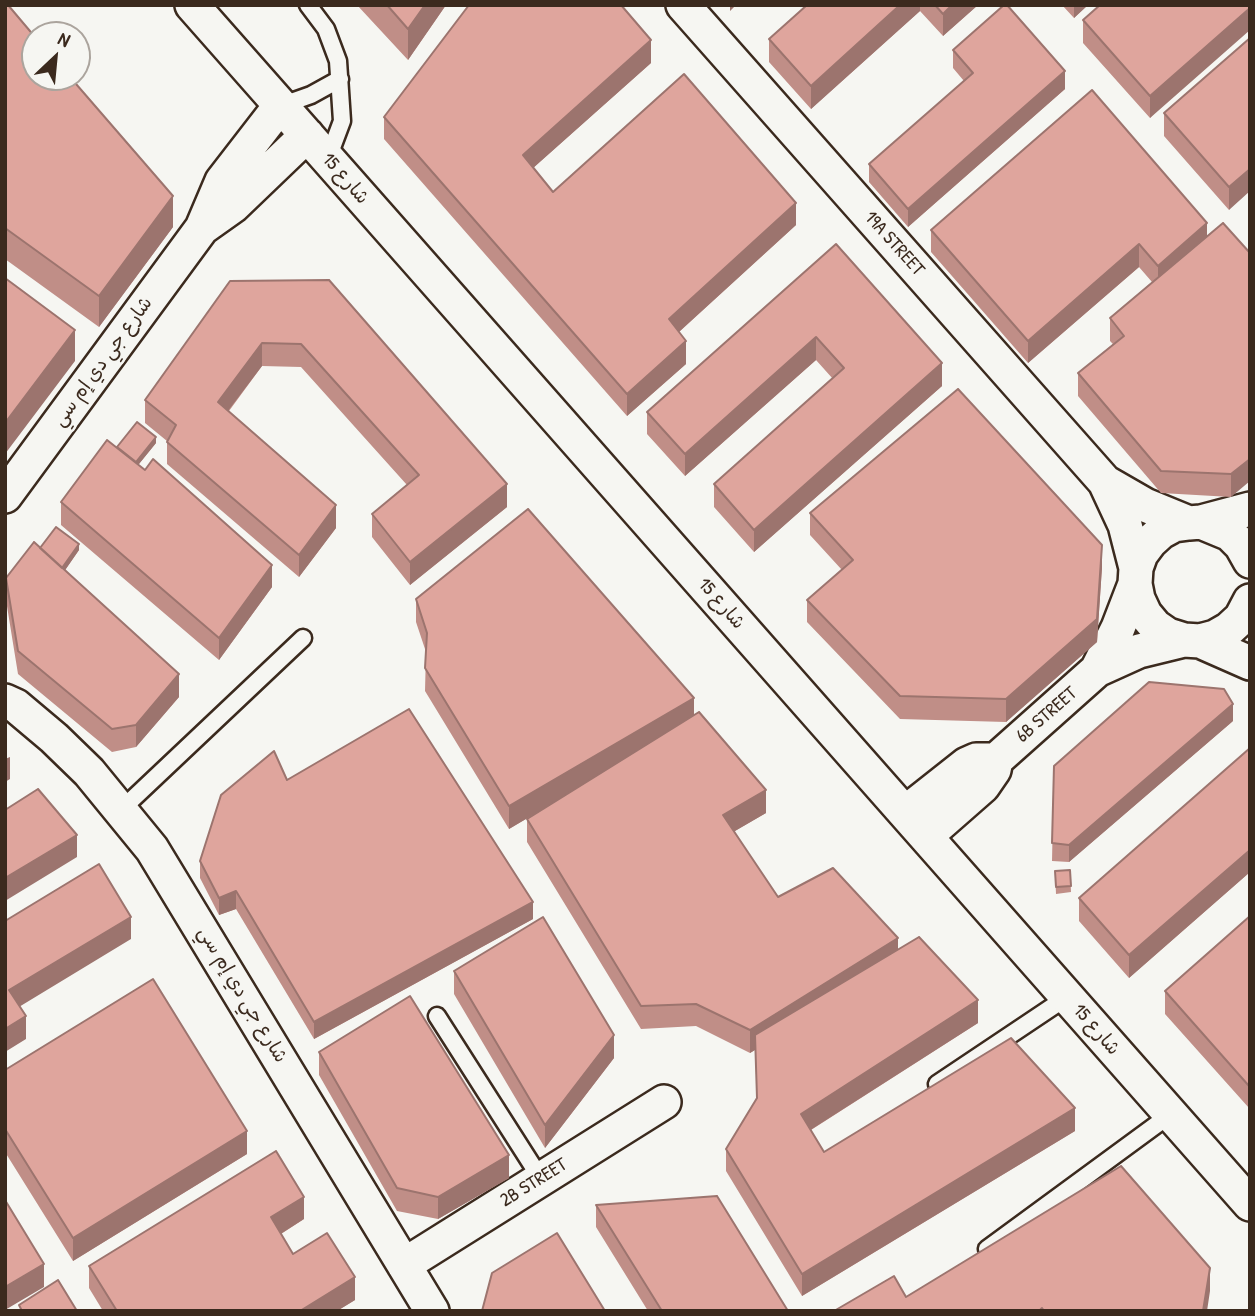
<!DOCTYPE html>
<meta charset="utf-8">
<style>
body{margin:0}
#map{position:relative;width:1255px;height:1316px;overflow:hidden;background:#f6f6f2;font-family:"Patrick Hand",sans-serif}
canvas{display:block}
.frame{position:absolute;inset:0;border:7px solid #3b2a1e;pointer-events:none}
.north{position:absolute;left:21px;top:21px;width:70px;height:70px;box-sizing:border-box;background:#f6f6f2;border:2px solid #aba49d;border-radius:50%;rotate:26deg;font-size:19px;font-weight:700;line-height:28px;text-align:center;color:#3b2a1e}
.north::after{content:'';display:block;margin:auto;width:24px;height:32px;background:#3b2a1e;clip-path:polygon(50% 0,100% 100%,50% 72%,0 100%)}
</style>
<div id="map">
<canvas width="1255" height="1316"></canvas>
<div class="frame"></div>
<div class="north">N</div>
</div>
<script>
const ctx = document.querySelector('canvas').getContext('2d');
ctx.lineJoin = 'round';
const shape = rows => new Path2D(rows.map(r => 'M' + r).join(''));
function strokePath(path, color, width, dash) { ctx.strokeStyle = color; ctx.lineWidth = width; ctx.lineCap = dash ? 'butt' : 'round'; ctx.setLineDash(dash || []); ctx.stroke(path); }
function fill(path, color) { ctx.fillStyle = color; ctx.fill(path, 'evenodd'); }
function drawText(font, color, halo, rows, align = 'center') {
  ctx.font = font + ' "Patrick Hand","Playpen Sans Arabic",sans-serif'; ctx.lineWidth = 5; ctx.setLineDash([]); ctx.textBaseline = 'middle'; ctx.strokeStyle = halo; ctx.fillStyle = color; for (const [text, x, y, turn = 0] of rows) {
    ctx.save(); ctx.translate(x, y); ctx.rotate((+turn || 0) * Math.PI / 180); ctx.textAlign = isNaN(turn) ? turn : align; if (halo) ctx.strokeText(text, 0, 0); ctx.fillText(text, 0, 0); ctx.restore();
  }
}
const lane = shape([
 [308,5,326,29,338,61,342,121,333,145,324,155],
 [280,106,311,95,340,79],
 [122,809,303,638],
 [437,1016,541,1179],
 [937,1084,1067,997],
 [987,1249,1171,1114]
]);
const street = shape([
 [192,5,1250,1204],
 [683,5,1105,482,1125,525,1136,568],
 [202,228,233,206,307,135],
 [1105,482,1145,505,1189,523],
 [5,496,202,228,222,181,280,106],
 [1201,522,1250,509],
 [1250,561,1241,545,1230,534,1201,522,1189,523,1174,525,1161,532,1150,542,1141,554,1136,568,1135,584,1138,599,1145,614,1155,626,1168,635,1184,640,1200,641,1215,637,1229,629,1241,618,1250,601],
 [1200,641,1250,663],
 [1097,670,1118,628,1135,584],
 [5,701,16,706,54,738,89,772,152,849,432,1311],
 [905,813,967,764,976,760,996,760],
 [926,836,983,786,994,770,996,760,1097,670,1139,651,1184,640],
 [404,1265,664,1102]
]);
strokePath(lane, '#3b2a1e', 21);
strokePath(street, '#3b2a1e', 38);
strokePath(lane, '#f6f6f2', 16);
strokePath(street, '#f6f6f2', 33);
fill(shape([
 [5,5,173,227,99,327,5,259],
 [357,5,446,5,408,60],
 [807,5,978,5,943,36,920,11,811,109,769,62,769,39],
 [1062,5,1088,5,1074,18],
 [1250,5,1150,118,1083,43,1083,20],
 [1250,38,1229,210,1164,136,1164,113],
 [953,50,1065,89,908,227,869,182,869,164,964,81,953,68],
 [651,63,533,168,553,192,796,225,679,332,686,364,627,416,384,139,384,117],
 [931,230,1207,236,1250,253,1231,497,1161,493,1078,396,1078,373,1113,344,1110,341,1110,318,1152,282,1139,267,1028,363,931,252],
 [836,244,942,386,754,552,714,507,714,484,833,379,816,360,685,476,647,434,647,412],
 [230,281,507,507,410,585,372,537,372,514,407,485,301,367,262,366,229,411,336,528,299,577,167,464,167,441,145,423,145,400],
 [156,443,138,465,272,587,219,660,61,525,61,502,117,447],
 [810,513,1102,567,1097,642,1006,722,900,719,807,622,807,600,842,570,810,535],
 [40,548,79,550,65,570,179,697,136,747,112,752,18,674,6,600,6,578],
 [416,599,694,715,766,813,733,832,778,897,898,950,978,1023,811,1130,824,1152,1075,1131,802,1296,726,1171,726,1149,757,1099,755,1050,750,1053,696,1026,641,1029,527,842,527,819,551,804,509,829,425,691,426,652,416,622],
 [1233,721,1069,862,1052,861,1054,766],
 [1250,748,1250,872,1129,978,1079,921,1079,898],
 [287,780,533,919,314,1039,236,909,219,915,200,878,200,861],
 [1070,870,1071,892,1056,894,1055,871],
 [1250,916,1249,1108,1165,1014,1165,991],
 [454,971,614,1058,545,1148,454,994],
 [319,1052,509,1178,438,1219,397,1211,319,1075],
 [5,1070,247,1154,73,1261,5,1152],
 [596,1205,788,1311,648,1311,596,1227],
 [304,1219,281,1234,293,1254,355,1300,337,1311,103,1311,89,1288,89,1266]
]), '#c08e87');
fill(shape([
 [425,5,446,5,408,60,408,29],
 [730,5,736,5,730,11],
 [900,5,920,5,920,11,811,109,811,86],
 [952,5,978,5,943,36,943,14],
 [1074,5,1088,5,1074,18],
 [1250,8,1250,30,1150,118,1150,96],
 [651,40,651,63,523,177,523,155],
 [1065,71,1065,89,908,227,908,209],
 [1250,169,1250,191,1229,210,1229,187],
 [173,196,173,227,99,327,99,296],
 [796,203,796,225,669,341,669,319],
 [1207,223,1207,245,1158,288,1158,266],
 [1139,244,1139,267,1028,363,1028,341],
 [75,330,75,361,5,454,5,423],
 [816,337,816,360,685,476,685,454],
 [686,341,686,364,627,416,627,394],
 [262,343,262,366,218,424,218,402],
 [942,363,942,386,754,552,754,530],
 [156,437,156,443,135,469,135,463],
 [1250,459,1250,481,1231,497,1231,474],
 [507,484,507,507,410,585,410,562],
 [336,505,336,528,299,577,299,555],
 [79,544,79,550,59,579,59,572],
 [1102,545,1102,567,1097,642,1006,722,1006,699],
 [272,565,272,587,219,660,219,638],
 [179,674,179,697,136,747,136,725],
 [694,698,694,720,509,829,509,806],
 [1233,704,1233,721,1069,862,1069,845],
 [10,757,10,779,5,782,5,759],
 [766,790,766,813,723,838,723,815],
 [77,835,77,857,5,901,5,878],
 [1250,850,1250,872,1129,978,1129,955],
 [236,891,236,909,219,915,219,898],
 [533,902,533,919,314,1039,314,1022],
 [131,917,131,939,9,1013,9,990],
 [898,938,898,961,750,1053,750,1030],
 [978,1000,978,1023,801,1136,801,1114],
 [26,1016,26,1039,5,1052,5,1029],
 [614,1035,614,1058,545,1148,545,1125],
 [1250,1085,1250,1107,1249,1108,1249,1086],
 [1075,1108,1075,1131,802,1296,802,1274],
 [247,1131,247,1154,73,1261,73,1238],
 [509,1155,509,1178,438,1219,438,1197],
 [304,1197,304,1219,271,1240,271,1217],
 [44,1264,44,1287,5,1310,5,1287],
 [1210,1268,1210,1291,1207,1311,1203,1311],
 [355,1277,355,1300,337,1311,300,1311]
]), '#9c746e');
const building = shape([
 [5,5,8,5,35,37,35,77,70,77,173,196,99,296,5,228,5,5],
 [387,5,425,5,408,29,387,5],
 [469,5,621,5,651,40,523,155,553,192,684,74,796,203,669,319,686,341,627,394,384,117,469,5],
 [807,5,900,5,811,86,769,39,807,5],
 [935,5,952,5,943,14,935,5],
 [1004,5,1007,5,1065,71,908,209,869,164,973,73,953,50,1004,5],
 [1100,5,1250,5,1250,8,1150,96,1083,20,1100,5],
 [1250,38,1250,169,1229,187,1164,113,1250,38],
 [1092,90,1207,223,1158,266,1139,244,1028,341,931,230,1092,90],
 [1223,223,1250,253,1250,459,1231,474,1161,471,1078,373,1124,336,1110,318,1223,223],
 [836,244,942,363,754,530,714,484,844,368,816,337,685,454,647,412,836,244],
 [5,278,75,330,5,423,5,278],
 [329,280,507,484,410,562,372,514,419,475,301,344,262,343,218,402,336,505,299,555,167,442,176,425,145,400,230,281,329,280],
 [958,389,1102,545,1097,619,1006,699,900,696,807,600,853,560,810,513,958,389],
 [137,422,156,437,136,462,117,447,137,422],
 [107,440,145,470,153,459,272,565,219,638,61,502,107,440],
 [528,509,694,698,509,806,425,668,427,633,416,599,528,509],
 [56,527,79,544,62,568,40,548,56,527],
 [34,542,179,674,136,725,112,729,18,651,6,578,34,542],
 [1149,682,1224,689,1233,704,1069,845,1052,843,1054,766,1149,682],
 [409,709,533,902,314,1022,236,891,219,898,200,861,221,795,274,751,287,780,409,709],
 [699,712,766,790,723,815,778,897,833,868,898,938,750,1030,696,1004,641,1006,527,819,699,712],
 [1250,748,1250,850,1129,955,1079,898,1250,748],
 [38,789,77,835,5,878,5,810,38,789],
 [99,864,131,917,9,990,26,1016,5,1029,5,921,99,864],
 [1070,870,1071,886,1056,887,1055,871,1070,870],
 [1250,916,1250,1085,1249,1086,1165,991,1250,916],
 [543,917,614,1035,545,1125,454,971,543,917],
 [919,937,978,1000,801,1114,824,1152,1011,1038,1075,1108,802,1274,726,1149,757,1098,755,1035,919,937],
 [153,979,247,1131,73,1238,5,1129,5,1070,153,979],
 [410,996,509,1155,438,1197,397,1188,319,1052,410,996],
 [276,1151,304,1197,271,1217,293,1254,327,1233,355,1277,300,1311,117,1311,89,1266,276,1151],
 [1121,1166,1210,1268,1203,1311,1044,1311,1042,1308,1039,1311,834,1311,894,1276,906,1297,1121,1166],
 [717,1196,788,1311,662,1311,596,1205,717,1196],
 [5,1200,44,1264,5,1287,5,1200],
 [557,1233,605,1311,482,1311,492,1273,557,1233],
 [58,1280,77,1311,22,1311,19,1305,58,1280]
]);
fill(building, '#dfa59d');
strokePath(building, '#9c746e', 2);
drawText('19px', '#3b2a1e', '#f6f6f2', [
 ["شارع 15",345,179,49],
 ["19A STREET",894,244,48],
 ["شارع جي دي إم سي",103,362,-54],
 ["شارع 15",721,604,49],
 ["6B STREET",1047,715,-41],
 ["شارع جي دي إم سي",242,995,59],
 ["شارع 15",1096,1030,49],
 ["2B STREET",534,1183,-32]
]);
</script>
